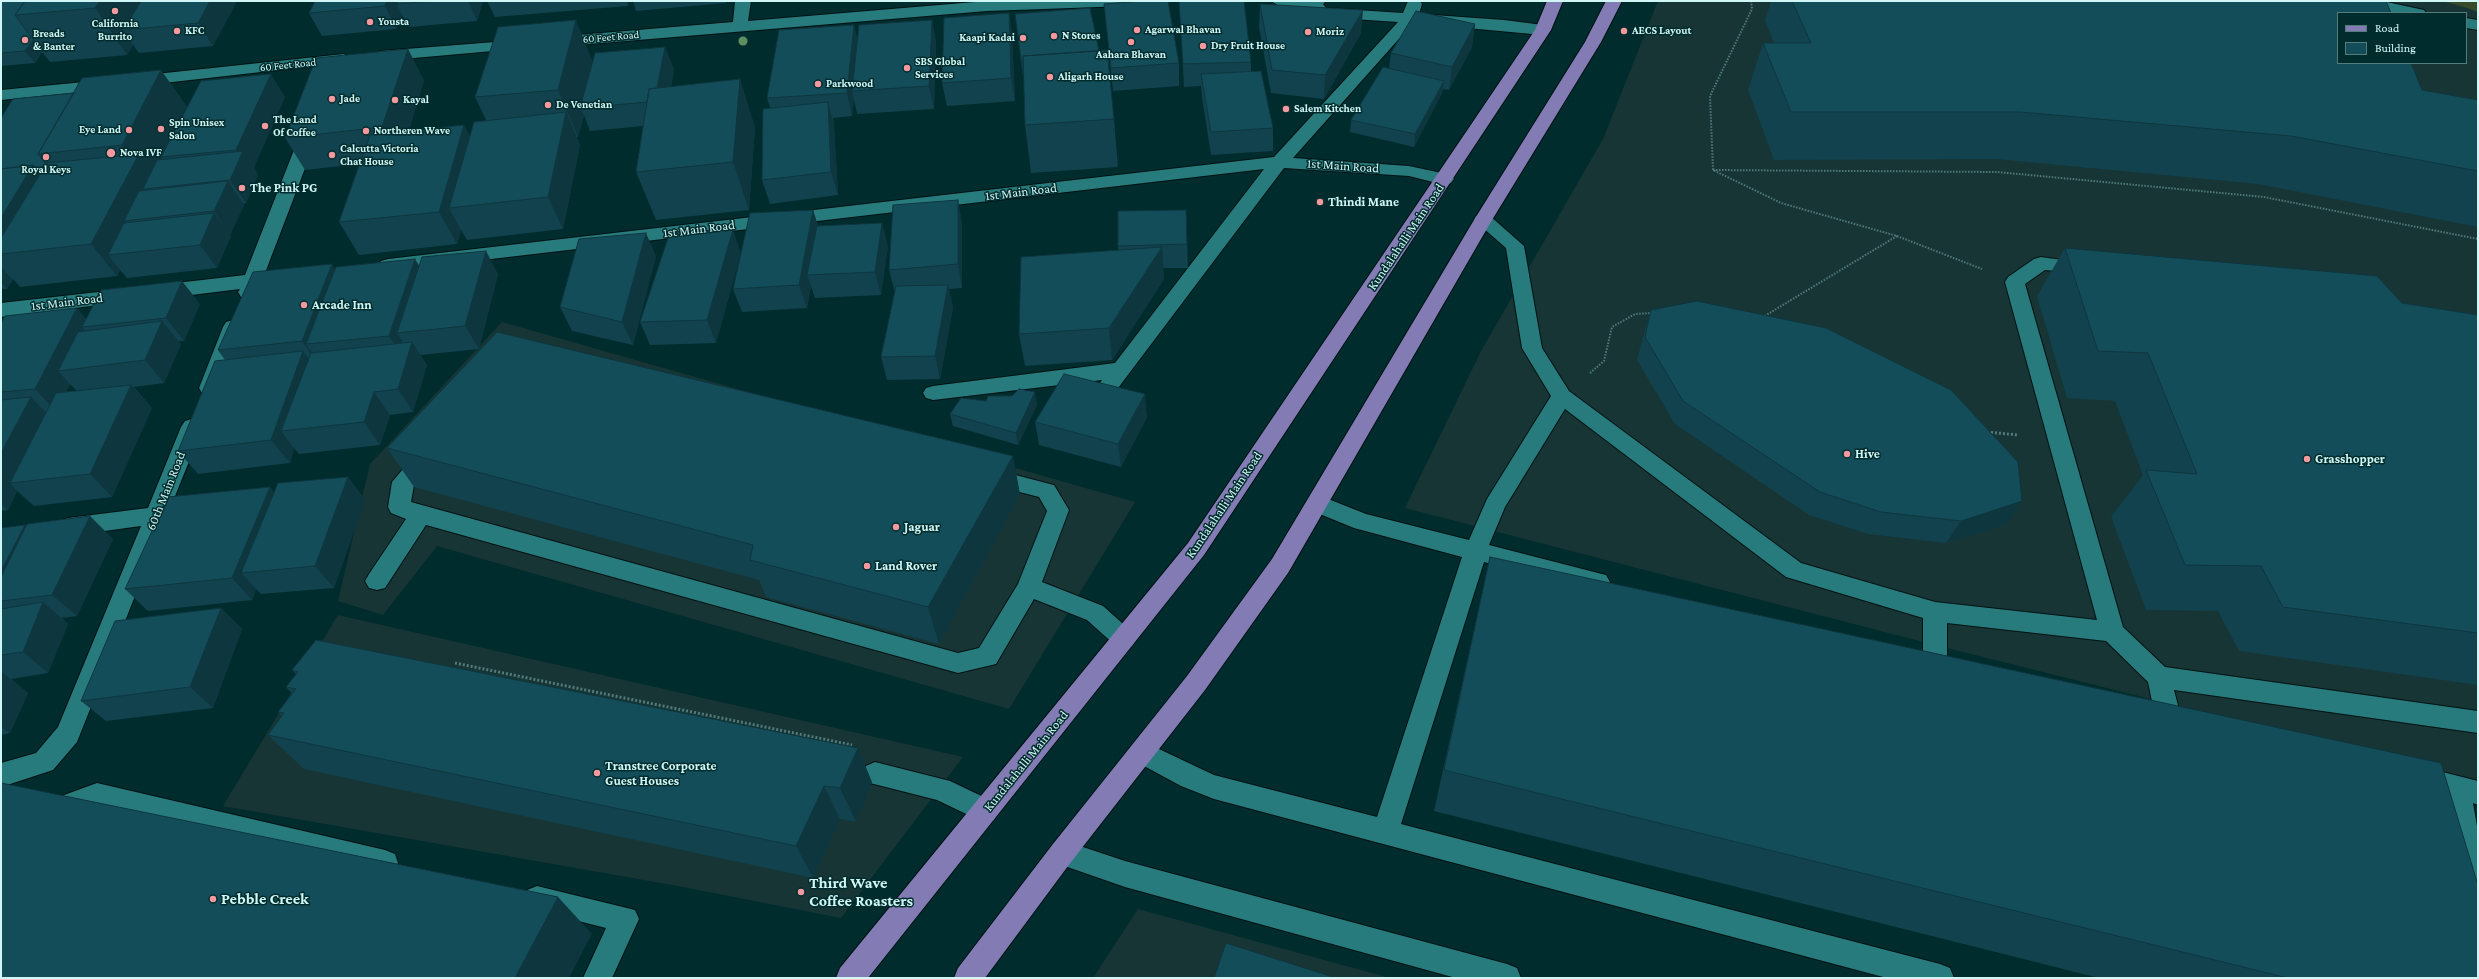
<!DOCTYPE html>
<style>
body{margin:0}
#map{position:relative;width:2479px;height:979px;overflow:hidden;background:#002c2d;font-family:"Crimson Pro",serif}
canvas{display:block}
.frame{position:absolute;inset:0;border:2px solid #d0f6f5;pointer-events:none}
.legend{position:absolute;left:2337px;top:12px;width:130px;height:52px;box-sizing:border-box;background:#002c2d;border:1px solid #537d7d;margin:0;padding:5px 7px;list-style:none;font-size:12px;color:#d0f6f5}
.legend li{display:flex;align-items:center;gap:8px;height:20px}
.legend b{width:20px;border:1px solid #537d7d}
</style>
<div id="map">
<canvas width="2479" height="979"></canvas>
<div class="frame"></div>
<ul class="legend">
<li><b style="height:5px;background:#837cb4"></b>Road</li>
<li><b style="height:11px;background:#144d5a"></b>Building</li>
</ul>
</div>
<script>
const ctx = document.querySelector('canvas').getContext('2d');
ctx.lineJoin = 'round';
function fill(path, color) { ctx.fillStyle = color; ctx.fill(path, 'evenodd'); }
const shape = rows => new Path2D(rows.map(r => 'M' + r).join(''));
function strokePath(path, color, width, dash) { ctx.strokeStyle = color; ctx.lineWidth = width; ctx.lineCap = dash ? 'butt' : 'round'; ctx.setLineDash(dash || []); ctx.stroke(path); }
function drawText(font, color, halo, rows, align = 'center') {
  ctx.font = font + ' "Crimson Pro",serif'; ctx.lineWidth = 3; ctx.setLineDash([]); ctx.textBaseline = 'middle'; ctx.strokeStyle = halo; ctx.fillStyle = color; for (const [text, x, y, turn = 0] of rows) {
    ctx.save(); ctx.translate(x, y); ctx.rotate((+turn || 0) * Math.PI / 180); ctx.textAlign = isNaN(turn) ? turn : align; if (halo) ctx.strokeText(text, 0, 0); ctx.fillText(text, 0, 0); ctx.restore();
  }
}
fill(shape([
 [1658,1,2478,1,2478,781,1935,645,1405,508,1481,351,1603,139],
 [2338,13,2466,13,2466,63,2338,63],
 [502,322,1135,502,1009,709,437,546,383,615,338,601,370,464],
 [338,615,963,757,841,918,678,886,223,806],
 [1138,909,1390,978,1093,978]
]), '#173535');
fill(shape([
 [2442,1,2478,1,2478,12,2464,7]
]), '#354b2a');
const minor = shape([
 [735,1,751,1,748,21,987,1,1134,1,1126,6,987,11,554,47,546,42,554,37,733,22,735,1],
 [1271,1,1326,1,1323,4,1326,8,1403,13,1408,1,1420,1,1422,4,1419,14,1504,20,1543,25,1551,30,1543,35,1413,23,1293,158,1409,166,1451,175,1454,179,1451,183,1445,185,1409,176,1284,168,1109,400,1102,402,1095,400,1092,395,1102,380,933,400,926,398,923,393,926,388,933,386,1115,363,1264,169,388,271,381,269,378,265,381,261,388,259,1274,157,1398,22,1321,17,1315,15,1309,7,1279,6,1271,1],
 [2351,1,2382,1,2424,10,2426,13,2395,13,2354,4,2351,1],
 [2466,18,2478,20,2478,30,2466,28,2466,18],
 [521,40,527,42,529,45,527,48,380,61,372,56,380,51,521,40],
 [344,54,352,59,350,62,137,86,131,85,129,81,131,77,137,76,344,54],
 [105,80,111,81,113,85,111,89,1,100,1,90,105,80],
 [310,127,316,128,319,132,265,273,278,272,285,273,288,278,285,283,260,287,255,297,248,299,241,297,238,292,240,289,159,299,152,297,149,292,152,287,159,285,245,275,301,132,304,128,310,127],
 [1483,214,1490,216,1524,246,1542,348,1569,391,1801,563,1935,602,2097,620,2005,282,2008,277,2034,259,2041,257,2091,264,2094,268,2091,272,2084,274,2045,270,2025,284,2123,627,2165,667,2478,711,2478,733,2174,690,2182,721,2178,729,2169,732,2160,729,2156,721,2148,682,2106,641,1947,623,1947,671,1944,678,1935,681,1926,678,1923,671,1923,618,1786,577,1565,409,1505,507,1489,545,1598,573,1606,575,1610,582,1606,589,1598,591,1484,562,1401,824,1940,964,1950,968,1954,978,1887,978,1214,799,1181,786,1133,760,1129,752,1133,744,1142,741,1214,775,1377,817,1462,557,1354,528,1310,510,1307,504,1310,498,1318,495,1366,514,1469,540,1487,499,1551,396,1522,348,1506,248,1474,220,1476,216,1483,214],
 [125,289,132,291,135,296,132,301,1,317,1,303,125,289],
 [233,320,240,322,243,327,219,388,216,393,209,395,202,393,199,388,223,327,226,322,233,320],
 [192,419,199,421,203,427,171,506,176,508,179,514,176,520,164,523,77,742,53,770,1,787,1,763,36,753,58,727,141,526,68,536,60,533,57,527,60,521,68,518,148,508,181,427,185,421,192,419],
 [427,448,435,450,438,456,414,485,411,502,958,653,979,648,1018,584,1047,511,1039,497,981,482,978,476,981,470,989,468,1046,483,1054,485,1069,510,1042,582,1103,606,1132,632,1136,639,1132,646,1124,649,1116,646,1087,620,1034,599,996,664,958,673,426,525,385,588,377,590,369,588,365,581,369,574,406,519,391,513,388,507,392,482,419,450,427,448],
 [875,762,950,781,994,802,998,811,994,820,985,823,937,800,866,782,862,774,866,766,875,762],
 [2419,766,2478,781,2478,805,2473,803,2478,832,2478,922,2468,918,2464,909,2445,796,2410,786,2406,778,2410,770,2419,766],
 [97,783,385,850,395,854,398,863,395,872,385,876,97,807,54,822,45,818,41,810,45,802,97,783],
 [1062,840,1125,861,1507,964,1517,968,1521,978,1456,978,1125,887,1053,862,1049,853,1053,844,1062,840],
 [537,886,635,910,639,919,612,978,583,978,606,928,527,908,523,899,527,890,537,886]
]);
const major = shape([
 [1547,1,1563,1,1551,30,1204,555,868,978,836,978,840,968,1188,543,1535,30,1547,1],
 [1606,1,1622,1,1601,42,1492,220,1288,573,1205,690,1071,862,985,978,954,978,958,968,1053,844,1187,676,1272,559,1474,220,1585,42,1606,1]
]);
strokePath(minor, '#001213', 2);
strokePath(major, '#001213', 2);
strokePath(shape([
 [1751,1,1752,9,1710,96,1713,170,1781,203,1897,236,1763,317],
 [1713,170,1997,172,2264,197,2478,239],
 [1897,236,1982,269],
 [1590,373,1604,361,1612,327,1635,314,1652,313]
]), '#527b7c', 2, [1.5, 1.5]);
strokePath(shape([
 [1987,432,2018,435],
 [455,663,852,745]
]), '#527b7c', 3, [2, 2]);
fill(minor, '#287b7c');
fill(major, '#837cb4');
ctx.fillStyle = '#5b9061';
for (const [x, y] of [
 [743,41]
]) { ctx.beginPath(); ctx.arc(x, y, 4.5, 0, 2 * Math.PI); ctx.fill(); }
fill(shape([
 [1,1,237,1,213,46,139,53,133,45,127,55,50,62,42,52,35,63,1,66],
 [315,1,483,1,477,21,409,27,402,15,396,29,322,36,309,13],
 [487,1,629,1,628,6,495,17],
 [633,1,726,1,726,3,636,11],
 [1179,1,1251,62,1251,71,1273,128,1273,151,1211,155,1202,97,1201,86,1184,87],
 [1771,1,2386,1,2422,90,2478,100,2478,227,2258,184,1996,159,1774,160,1748,90,1763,43,1774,43,1765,20],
 [1104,4,1179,63,1179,86,1113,91],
 [1260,4,1361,33,1324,99,1271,93,1259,27],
 [1009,13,1012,36,1015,101,947,106,942,83],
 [932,20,936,43,934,109,857,114,854,100,852,116,833,118,834,125,838,195,770,204,762,180,770,108,767,98,854,25,857,39],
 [1475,24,1472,47,1449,90,1443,89,1442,93,1414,147,1350,132,1351,120,1389,68,1391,53],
 [665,47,674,70,671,87,755,127,749,210,656,220,636,172,643,126,590,131,584,115,578,137,577,137,580,145,563,229,467,240,461,230,457,244,359,255,339,222,359,164,305,170,285,138,424,80,409,130,470,136,486,120,475,97,593,61],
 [161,70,187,107,285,97,254,167,258,175,246,203,243,204,244,205,230,235,231,236,217,268,127,278,120,270,117,276,20,287,13,279,7,289,1,289,1,118,74,93],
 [1114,119,1118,167,1031,173,1025,125],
 [813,210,818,226,888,246,881,295,815,298,811,286,807,308,742,312,733,289],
 [1186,210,1188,268,1163,268,1164,279,1112,360,1025,366,1019,334,1118,250,1118,246],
 [962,223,962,288,949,289,953,308,940,379,887,380,881,357,895,292,889,270],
 [2065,248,2402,303,2478,315,2478,685,2239,651,2218,611,2146,610,2111,517,2143,475,2115,401,2067,398,2037,296],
 [741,253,716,343,650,345,640,322],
 [656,256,633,345,572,331,560,307],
 [419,265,498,274,479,349,420,355,427,365,413,412,390,415,380,445,299,454,294,448,290,463,198,474,178,451,225,360,218,350,335,269],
 [200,304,184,341,179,341,181,344,164,383,134,387,152,408,112,497,34,506,17,491,8,510,1,511,1,323,86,319],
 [70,384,77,391,66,392],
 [1651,310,2022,501,2007,524,1946,543,1868,534,1809,515,1675,424,1637,360,1644,334],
 [986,401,1037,405,1018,445,953,426,950,414],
 [1147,417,1121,467,1039,445,1035,422],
 [387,448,1020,494,939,644,766,597,759,580,414,487],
 [348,477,365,500,334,588,261,594,256,589,252,600,148,611,125,589,270,487,274,493],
 [26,526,113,539,77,616,62,618,68,624,48,673,11,679,28,693,10,733,1,735,1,528],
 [1490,557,2478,978,2099,978,1434,811],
 [221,608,242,629,213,708,106,721,81,701],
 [292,670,872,782,856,822,840,819,813,878,304,769,268,735,282,716,278,712,292,693,286,687,296,674]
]), '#11424d');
fill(shape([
 [100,1,161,1,123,30,133,45,127,55,95,8],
 [210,1,237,1,213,46,198,23],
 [387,1,408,1,397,4,402,15,396,29,385,6],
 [468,1,483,1,477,21],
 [626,1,629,1,628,6],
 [1363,10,1361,33,1324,99,1325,75],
 [1009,13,1012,36,1015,101,1011,78],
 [576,20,595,67,580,108,584,115,578,137,558,90],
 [932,20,936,43,934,109,929,86],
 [1475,24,1472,47,1449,90,1452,67],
 [854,25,859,48,852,91,854,100,852,116,847,93],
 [33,40,42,52,35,63,25,51],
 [665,47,674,70,663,124,655,101],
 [408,49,424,80,400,159,382,127],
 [161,70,188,109,161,157,163,160,143,189,154,204,124,221,137,238,108,255,120,270,117,276,91,244,135,162,122,145],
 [271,74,285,97,254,167,258,175,246,203,230,180,241,157,236,150],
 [740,79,755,127,749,210,733,162],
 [1444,81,1442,93,1414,147,1415,134],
 [828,102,834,125,838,195,831,172],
 [566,112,580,145,563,229,548,197],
 [464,125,481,157,449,208,461,230,457,244,439,212],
 [33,165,59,198,1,254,1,218],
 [228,181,244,205,230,235,214,211],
 [958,200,962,223,962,288,958,264],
 [813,210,820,233,807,275,811,286,807,308,799,285],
 [1186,210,1187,233,1188,268,1187,244],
 [214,213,231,236,217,268,200,245],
 [882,223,888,246,881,295,875,272],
 [733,230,741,253,716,343,707,320],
 [646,233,656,256,633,345,622,322],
 [1162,247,1164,279,1112,360,1109,328],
 [486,251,498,274,479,349,465,326],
 [415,259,429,282,397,333,407,349,404,359,389,336],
 [332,264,347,287,306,344,319,362,318,365,302,341],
 [1,267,12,279,7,289,1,282],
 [182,281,200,304,184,341,166,318],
 [948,285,953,308,940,379,935,356],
 [77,308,92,326,82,327,93,339,58,371,70,384,57,412,35,389],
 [162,321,181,344,164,383,145,360],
 [412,342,427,365,413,412,398,389],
 [303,351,319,374,281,431,294,448,290,463,271,440],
 [131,385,152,408,112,497,90,474],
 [374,392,390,415,380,445,364,422],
 [1035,392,1037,405,1018,445,1016,433],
 [1145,394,1147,417,1121,467,1118,444],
 [31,397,53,420,10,483,17,491,8,510,1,504,1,453],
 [1013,456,1020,494,939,644,928,607],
 [348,477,365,500,334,588,315,566],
 [270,487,288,510,241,573,256,589,252,600,232,578],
 [2022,501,2007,524,1946,543,1961,521],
 [90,516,113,539,77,616,52,595],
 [25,525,49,547,1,601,1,571],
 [43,602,68,624,48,673,23,652],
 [221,608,242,629,213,708,190,687],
 [2,672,28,693,10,733,1,727,1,674],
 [858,748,872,782,856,822,840,788],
 [824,786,840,819,813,878,796,846],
 [558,897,592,934,569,978,515,978]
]), '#0e363f');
const building = shape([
 [1,1,25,1,15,15,33,40,25,51,1,53,1,1],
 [25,1,100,1,95,8,15,15,25,1],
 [141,1,210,1,198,23,123,30,141,1],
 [315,1,387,1,385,6,309,13,315,1],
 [398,1,435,1,397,4,398,1],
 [1143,1,1168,1,1179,63,1111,68,1104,4,1143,1],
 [1179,1,1244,1,1251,62,1183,64,1179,1],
 [1792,1,2386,1,2391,13,2338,13,2338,63,2411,63,2422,90,2478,100,2478,171,2291,136,2020,112,1791,112,1763,43,1811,43,1792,1],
 [1260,4,1363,10,1325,75,1272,70,1260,4],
 [1090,8,1099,51,1023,56,1023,75,1015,14,1090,8],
 [1416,11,1475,24,1452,67,1391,53,1416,11],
 [1009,13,1011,78,942,83,944,18,1009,13],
 [576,20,558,90,475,97,498,27,576,20],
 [932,20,929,86,852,91,859,25,932,20],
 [854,25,847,93,767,98,779,30,854,25],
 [665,47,657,88,649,89,647,102,580,108,595,53,665,47],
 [408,49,382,127,285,138,316,58,408,49],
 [1107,50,1114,119,1025,125,1023,56,1107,50],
 [1383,67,1444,81,1415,134,1351,120,1383,67],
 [161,70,122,145,38,154,82,78,161,70],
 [1261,71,1273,128,1211,132,1201,74,1261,71],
 [271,74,236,150,161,157,201,81,271,74],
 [740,79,733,162,636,172,649,89,740,79],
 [74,93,38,154,46,164,41,172,38,172,33,165,1,169,1,118,13,99,74,93],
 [828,102,831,172,762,180,763,109,828,102],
 [566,112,548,197,449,208,474,122,566,112],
 [464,125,439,212,339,222,370,135,464,125],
 [243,151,230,180,143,189,157,160,243,151],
 [139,154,91,244,1,254,1,238,47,163,139,154],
 [33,165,1,218,1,169,33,165],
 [228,181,214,211,124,221,139,191,228,181],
 [958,200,958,264,889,270,893,205,958,200],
 [813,210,799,285,733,289,750,213,813,210],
 [1186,210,1187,244,1118,246,1118,211,1186,210],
 [214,213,200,245,108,255,124,223,214,213],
 [882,223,875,272,807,275,817,226,882,223],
 [733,230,707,320,640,322,670,232,733,230],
 [646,233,622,322,560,307,579,239,646,233],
 [1162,247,1109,328,1019,334,1021,257,1162,247],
 [2065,248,2377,276,2402,303,2478,315,2478,633,2283,607,2261,566,2185,565,2146,470,2197,474,2148,353,2098,351,2065,248],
 [486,251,465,326,397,333,422,257,486,251],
 [415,259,389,336,306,344,336,267,415,259],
 [332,264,302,341,218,350,253,272,332,264],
 [182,281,166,318,82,327,101,290,182,281],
 [948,285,935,356,881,357,896,286,948,285],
 [1697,301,1826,328,1951,390,2018,462,2022,501,1961,521,1881,512,1820,492,1683,401,1645,337,1651,310,1697,301],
 [77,308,35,389,1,392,1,323,5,316,77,308],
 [162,321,145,360,58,371,78,332,162,321],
 [497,332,1013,456,928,607,750,560,753,545,387,448,497,332],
 [412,342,398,389,374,392,364,422,281,431,311,353,412,342],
 [303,351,271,440,178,451,215,361,303,351],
 [1064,374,1145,394,1118,444,1035,422,1064,374],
 [131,385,90,474,10,483,56,393,131,385],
 [1019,389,1035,392,1016,433,950,414,961,398,986,401,988,396,1012,396,1019,389],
 [31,397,1,453,1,400,31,397],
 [348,477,315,566,241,573,278,483,348,477],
 [270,487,232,578,125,589,168,497,270,487],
 [90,516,52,595,1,601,1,577,27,524,90,516],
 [25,525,1,571,1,528,25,525],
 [1490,557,2441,763,2478,885,2478,978,2288,978,1444,770,1490,557],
 [43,602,23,652,1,655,1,609,43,602],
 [221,608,190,687,81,701,115,621,221,608],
 [316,640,858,748,840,788,824,786,796,846,268,735,284,713,278,712,296,689,286,687,298,672,292,670,316,640],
 [1,783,558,897,515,978,1,978,1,783],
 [1226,943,1336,978,1214,978,1226,943]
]);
fill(building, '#144d5a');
strokePath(building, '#0e363f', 1);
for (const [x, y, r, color] of [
 [115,11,4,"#f49a9f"],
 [370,22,4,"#f49a9f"],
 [1137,30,4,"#f49a9f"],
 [177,31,4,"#f49a9f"],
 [1624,31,4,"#f49a9f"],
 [1308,32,4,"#f49a9f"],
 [1054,36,4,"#f49a9f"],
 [1023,38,4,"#f49a9f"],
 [25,40,4,"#f49a9f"],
 [1131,42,4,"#f49a9f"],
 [1203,46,4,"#f49a9f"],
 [907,68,4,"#f49a9f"],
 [1050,77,4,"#f49a9f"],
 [818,84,4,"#f49a9f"],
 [332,99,4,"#f49a9f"],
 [395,100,4,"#f49a9f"],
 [548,105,4,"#f49a9f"],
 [1286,109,4,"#f49a9f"],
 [265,126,4,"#f49a9f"],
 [161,129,4,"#f49a9f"],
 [129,130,4,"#f49a9f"],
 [366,131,4,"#f49a9f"],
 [111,153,5,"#f49a9f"],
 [332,155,4,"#f49a9f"],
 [46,157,4,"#f49a9f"],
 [242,188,4,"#f49a9f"],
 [1320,202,4,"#f49a9f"],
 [304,305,4,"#f49a9f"],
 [1847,454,4,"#f49a9f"],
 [2307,459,4,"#f49a9f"],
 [896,527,4,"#f49a9f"],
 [867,566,4,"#f49a9f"],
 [597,773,4,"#f49a9f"],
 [801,892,4,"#f49a9f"],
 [213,899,4,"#f49a9f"]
]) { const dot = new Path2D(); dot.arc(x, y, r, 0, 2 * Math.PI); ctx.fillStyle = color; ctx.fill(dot); strokePath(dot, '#002c2d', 1.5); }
drawText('bold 11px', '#d0f6f5', '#002c2d', [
 ["Yousta",378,22],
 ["California",115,24,"center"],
 ["Burrito",115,37,"center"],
 ["Agarwal Bhavan",1145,30],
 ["KFC",185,31],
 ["AECS Layout",1632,31],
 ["Moriz",1316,32],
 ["Breads",33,34],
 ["& Banter",33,47],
 ["N Stores",1062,36],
 ["Kaapi Kadai",1015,38,"right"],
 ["Dry Fruit House",1211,46],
 ["Aahara Bhavan",1131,55,"center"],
 ["SBS Global",915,62],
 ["Services",915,75],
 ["Aligarh House",1058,77],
 ["Parkwood",826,84],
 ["Jade",340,99],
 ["Kayal",403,100],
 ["De Venetian",556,105],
 ["Salem Kitchen",1294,109],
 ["The Land",273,120],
 ["Of Coffee",273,133],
 ["Spin Unisex",169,123],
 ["Salon",169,136],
 ["Eye Land",121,130,"right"],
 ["Northeren Wave",374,131],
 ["Calcutta Victoria",340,149],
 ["Chat House",340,162],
 ["Nova IVF",120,153],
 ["Royal Keys",46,170,"center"]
], 'left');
drawText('11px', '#d0f6f5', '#002c2d', [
 ["60 Feet Road",611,37,-5],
 ["60 Feet Road",288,65,-6]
]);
drawText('13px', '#d0f6f5', '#002c2d', [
 ["1st Main Road",1343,166,4],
 ["1st Main Road",1021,192,-7],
 ["1st Main Road",699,229,-7],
 ["Kundalahalli Main Road",1406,237,-56],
 ["1st Main Road",67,302,-7],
 ["60th Main Road",166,491,-68],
 ["Kundalahalli Main Road",1224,505,-56],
 ["Kundalahalli Main Road",1026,761,-51]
]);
drawText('bold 13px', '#d0f6f5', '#002c2d', [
 ["The Pink PG",250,188],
 ["Thindi Mane",1328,202],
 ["Arcade Inn",312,305],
 ["Hive",1855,454],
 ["Grasshopper",2315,459],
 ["Jaguar",904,527],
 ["Land Rover",875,566],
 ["Transtree Corporate",605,766],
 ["Guest Houses",605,781]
], 'left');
drawText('bold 16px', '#d0f6f5', '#002c2d', [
 ["Third Wave",809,883],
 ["Coffee Roasters",809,901],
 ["Pebble Creek",221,899]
], 'left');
</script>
